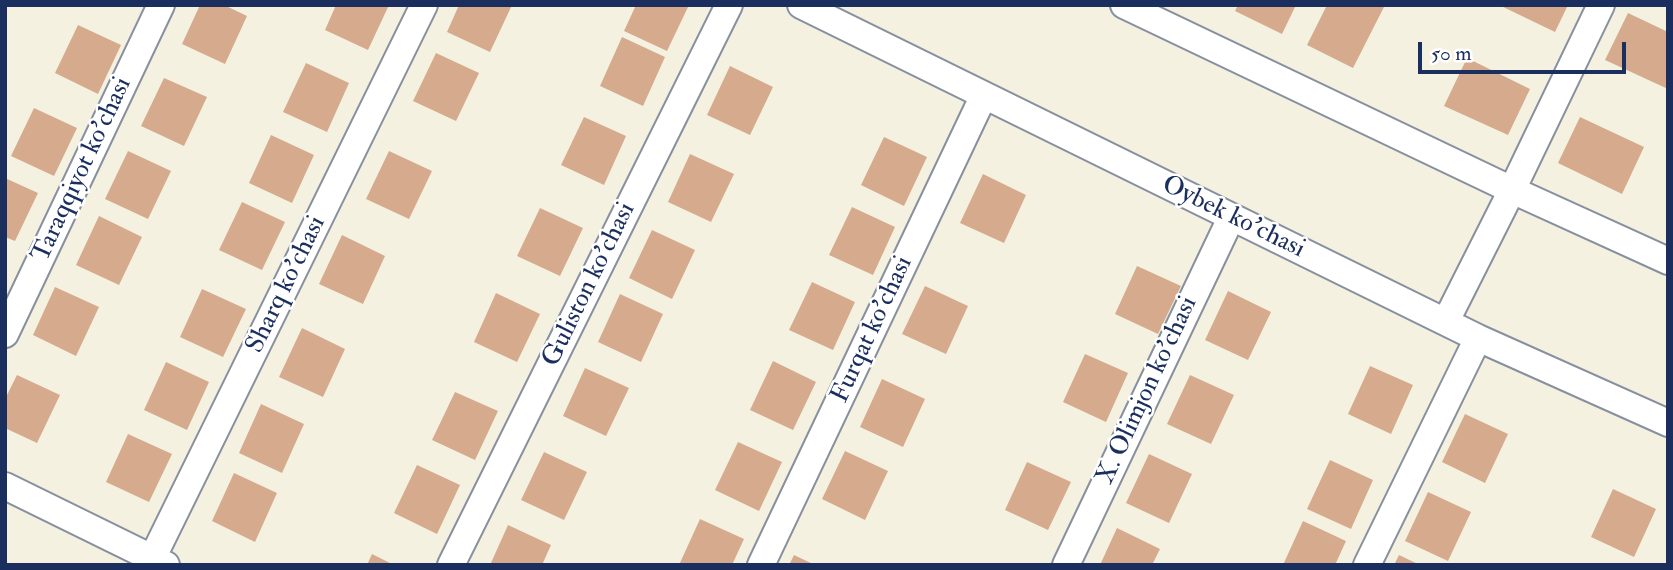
<!DOCTYPE html>
<style>
body{margin:0}
#map{position:relative;width:1673px;height:570px;overflow:hidden;background:#f4f1e0;font-family:"IM FELL Double Pica",serif}
canvas{display:block}
.frame{position:absolute;inset:0;border:7px solid #1b2f5e;pointer-events:none}
.scale{position:absolute;left:1418px;top:42px;width:208px;height:32px;box-sizing:border-box;border:4px solid #1b2f5e;border-top:0;padding-left:9px;font-size:21px;line-height:24px;white-space:nowrap;color:#1b2f5e;-webkit-text-stroke:5px #fff;paint-order:stroke}
</style>
<div id="map">
<canvas width="1673" height="570"></canvas>
<div class="frame"></div>
<div class="scale">50 m</div>
</div>
<script>
const ctx = document.querySelector('canvas').getContext('2d');
ctx.lineJoin = 'round';
function fill(path, color) { ctx.fillStyle = color; ctx.fill(path, 'evenodd'); }
const shape = rows => new Path2D(rows.map(r => 'M' + r).join(''));
function strokePath(path, color, width, dash) { ctx.strokeStyle = color; ctx.lineWidth = width; ctx.lineCap = dash ? 'butt' : 'round'; ctx.setLineDash(dash || []); ctx.stroke(path); }
function drawText(font, color, halo, rows, align = 'center') {
  ctx.font = font + ' "IM FELL Double Pica",serif'; ctx.lineWidth = 5; ctx.setLineDash([]); ctx.textBaseline = 'middle'; ctx.strokeStyle = halo; ctx.fillStyle = color; for (const [text, x, y, turn = 0] of rows) {
    ctx.save(); ctx.translate(x, y); ctx.rotate((+turn || 0) * Math.PI / 180); ctx.textAlign = isNaN(turn) ? turn : align; if (halo) ctx.strokeText(text, 0, 0); ctx.fillText(text, 0, 0); ctx.restore();
  }
}
fill(shape([
 [200,5,224,5,247,16,225,64,182,44],
 [336,5,389,5,368,50,325,30],
 [459,5,512,5,490,52,447,32],
 [636,5,689,5,667,51,624,31],
 [1238,5,1296,5,1282,34,1235,11],
 [1327,5,1385,5,1353,68,1307,45],
 [1499,5,1568,5,1555,32],
 [1628,13,1668,32,1668,89,1605,60],
 [78,25,121,45,98,94,55,73],
 [622,37,665,57,643,106,600,86],
 [436,53,479,73,456,121,413,101],
 [1467,58,1530,89,1508,135,1444,106],
 [306,63,349,83,327,132,283,112],
 [730,66,773,87,750,135,707,115],
 [164,78,207,97,184,146,141,126],
 [34,108,77,128,54,176,11,156],
 [584,117,626,136,604,185,561,165],
 [1580,117,1644,147,1622,194,1558,163],
 [271,135,314,155,292,203,249,183],
 [884,137,927,157,904,206,861,185],
 [128,151,171,171,148,219,105,199],
 [389,151,432,171,409,219,366,199],
 [690,154,734,174,711,222,668,202],
 [983,174,1026,195,1004,243,960,223],
 [5,178,38,193,15,241,5,237],
 [242,202,285,222,262,270,219,250],
 [852,207,895,227,873,275,829,255],
 [540,208,583,228,560,276,517,256],
 [99,216,142,237,119,285,76,265],
 [652,230,695,250,672,299,629,278],
 [342,235,385,256,363,304,319,284],
 [1137,266,1181,286,1158,334,1115,314],
 [812,282,855,302,833,350,789,330],
 [925,286,968,306,946,354,902,334],
 [55,287,99,307,76,356,33,335],
 [202,289,246,309,223,357,180,337],
 [1228,291,1271,312,1248,360,1205,340],
 [496,293,540,314,517,362,474,342],
 [620,294,663,314,641,362,598,342],
 [302,328,345,349,323,397,279,377],
 [1085,354,1128,373,1106,422,1063,402],
 [773,361,816,382,793,430,750,410],
 [166,362,209,382,187,430,144,410],
 [1370,366,1413,385,1391,434,1348,414],
 [585,368,629,388,606,436,563,416],
 [17,375,60,395,37,443,5,428,5,399],
 [1190,375,1234,395,1211,444,1167,424],
 [882,379,925,399,903,447,860,427],
 [455,392,498,411,475,460,432,440],
 [261,404,304,424,282,473,239,453],
 [1465,414,1508,434,1485,483,1442,462],
 [128,434,172,454,149,502,106,482],
 [738,442,782,462,759,511,715,490],
 [845,451,888,471,865,520,822,499],
 [544,452,587,472,564,520,521,500],
 [1149,454,1192,474,1169,523,1126,503],
 [1330,460,1373,480,1351,529,1307,509],
 [1027,462,1071,482,1048,530,1005,510],
 [417,465,460,485,437,534,394,513],
 [234,473,277,493,255,542,212,521],
 [1613,489,1656,509,1634,557,1591,537],
 [1428,492,1471,512,1448,561,1405,541],
 [700,519,744,539,732,565,679,565],
 [1303,521,1346,541,1335,565,1283,565],
 [508,525,551,545,542,565,490,565],
 [1117,528,1160,549,1152,565,1100,565],
 [372,554,394,565,367,565],
 [794,555,815,565,789,565],
 [1399,555,1420,565,1394,565]
]), '#d6ab8d');
const street = shape([
 [801,5,1478,338,1668,423],
 [1124,5,1512,190,1668,261],
 [1446,321,1512,190,1601,5],
 [5,334,161,5],
 [5,486,166,565],
 [149,565,424,5],
 [451,565,729,5],
 [761,565,984,95],
 [1066,565,1231,218],
 [1367,565,1478,338]
]);
strokePath(street, '#88909f', 30);
strokePath(street, '#fff', 26);
drawText('26px', '#1b2f5e', '#fff', [
 ["Taraqqiyot ko'chasi",83,170,-65],
 ["Oybek ko'chasi",1233,218,26],
 ["Sharq ko'chasi",287,285,-64],
 ["Guliston ko'chasi",590,285,-64],
 ["Furqat ko'chasi",873,330,-65],
 ["X. Olimjon ko'chasi",1148,391,-65]
]);
</script>
